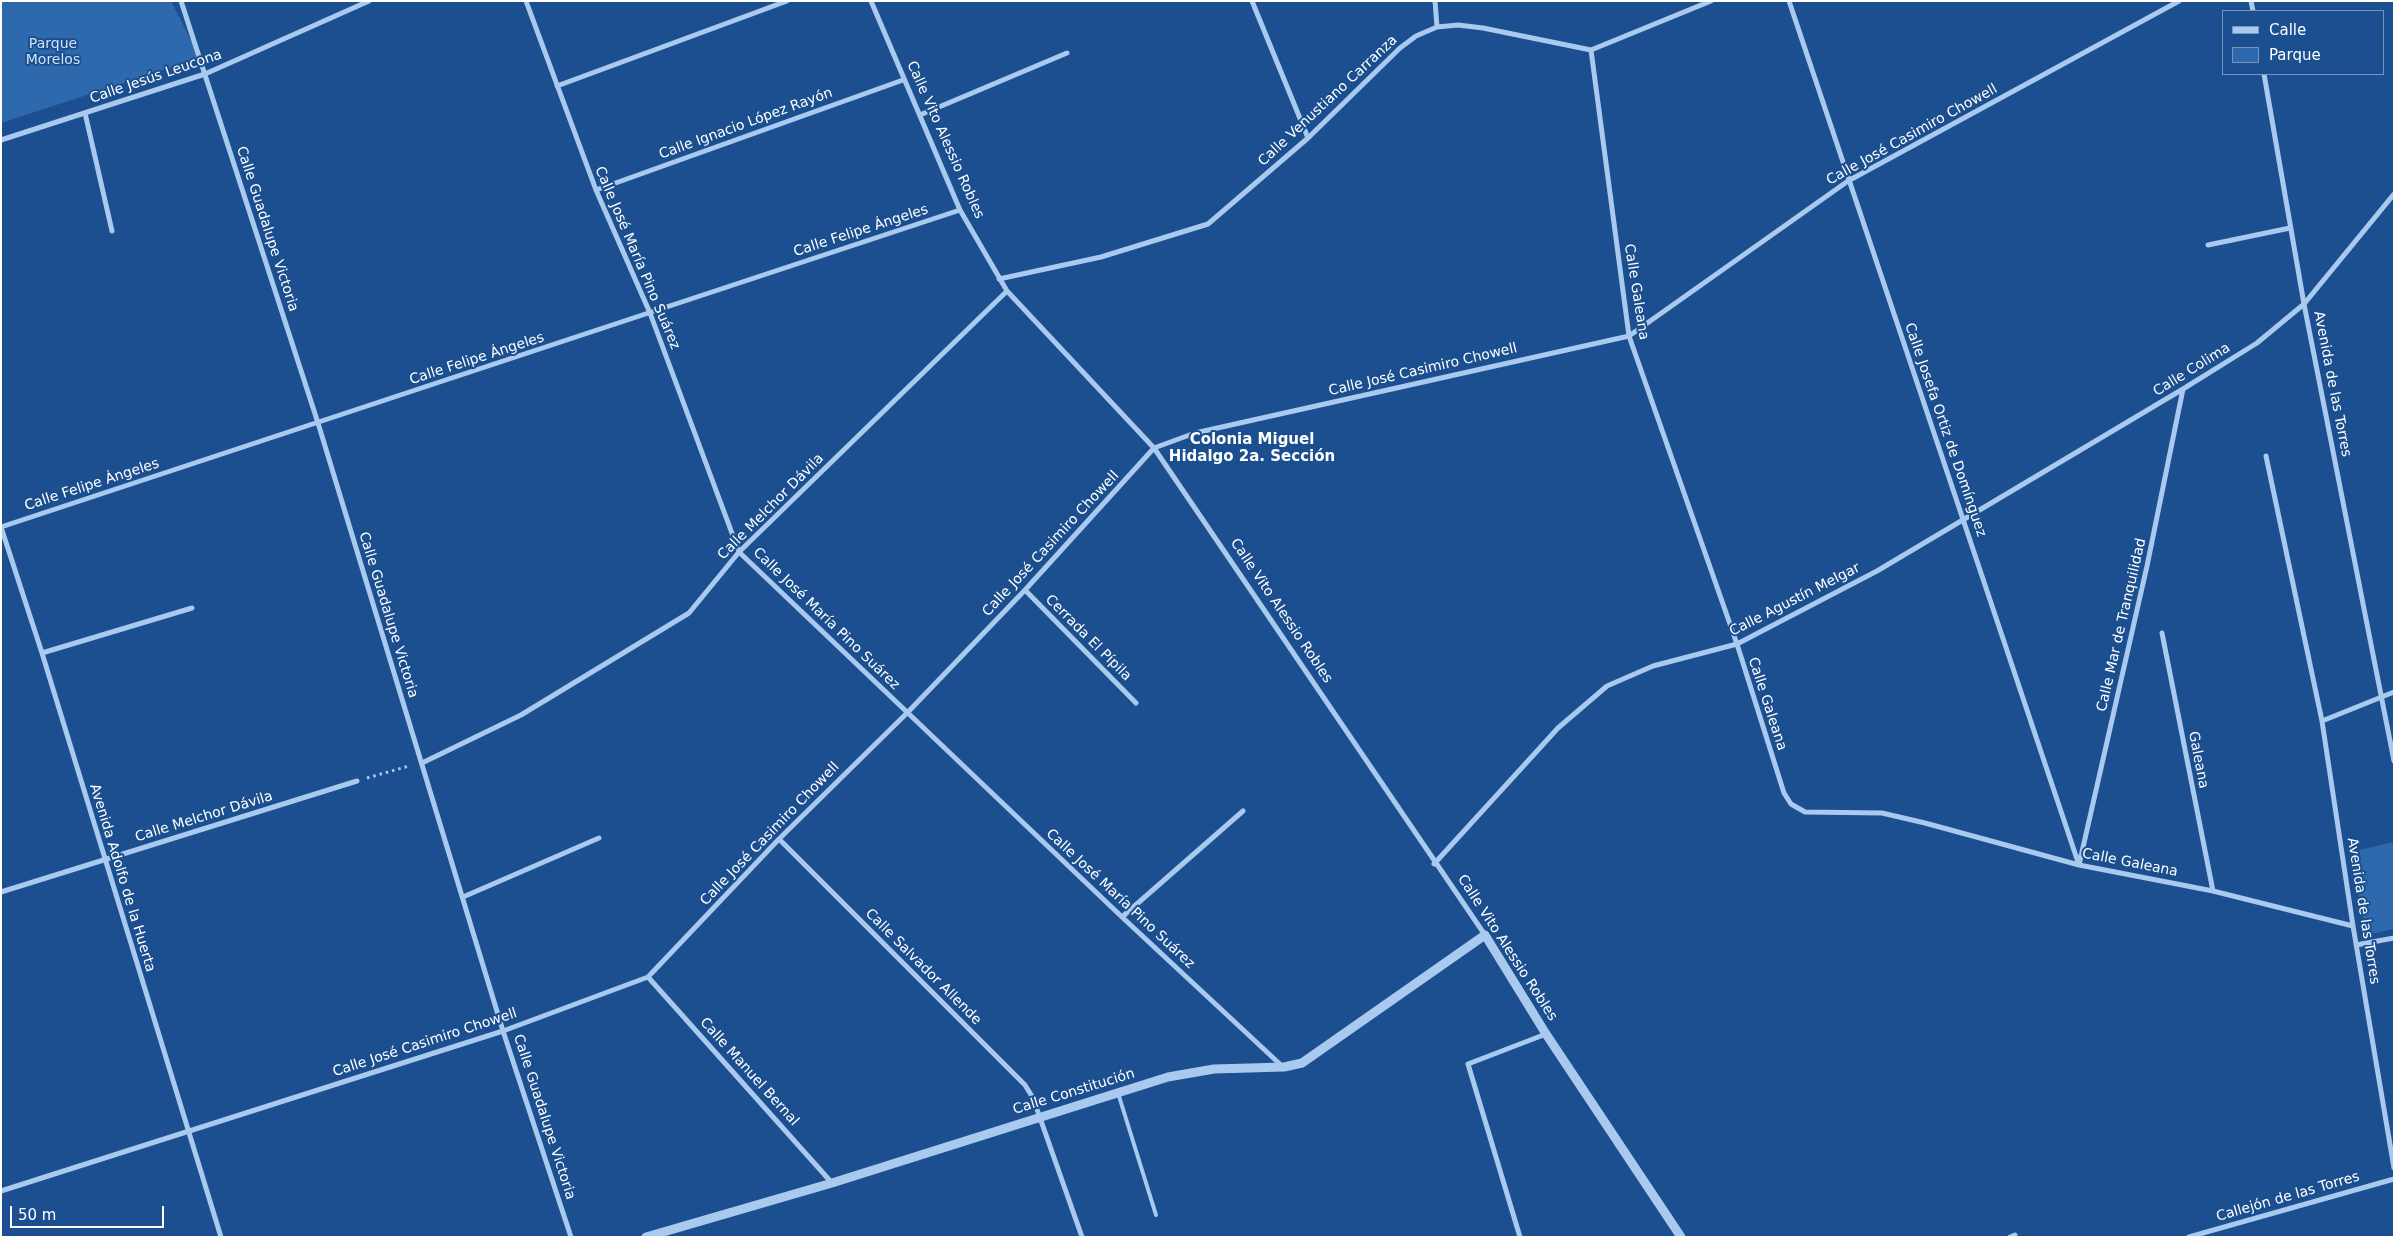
<!DOCTYPE html>
<meta charset="utf-8">
<style>
body{margin:0}
#map{position:relative;width:2395px;height:1238px;overflow:hidden;background:#1b4f8f;font-family:"DejaVu Sans",sans-serif}
canvas{display:block}
.frame{position:absolute;inset:0;border:2px solid #fff;pointer-events:none}
.legend{position:absolute;left:2222px;top:10px;width:162px;height:65px;box-sizing:border-box;background:#1b4f8f;border:1px solid #7695bc;margin:0;padding:6px 9px;list-style:none;font-size:15px;color:#fff}
.legend li{display:flex;align-items:center;gap:10px;height:25px}
.legend b{width:25px;border:1px solid #7695bc}
.scale{position:absolute;left:10px;top:1206px;width:154px;height:22px;box-sizing:border-box;border:2px solid #fff;border-top:0;padding-left:6px;font-size:15px;line-height:18px;white-space:nowrap;color:#fff;-webkit-text-stroke:4px #1b4f8f;paint-order:stroke}
</style>
<div id="map">
<canvas width="2395" height="1238"></canvas>
<div class="frame"></div>
<ul class="legend">
<li><b style="height:6px;background:#a9c9ee"></b>Calle</li>
<li><b style="height:14px;background:#2e69ad"></b>Parque</li>
</ul>
<div class="scale">50 m</div>
</div>
<script>
const ctx = document.querySelector('canvas').getContext('2d');
ctx.lineJoin = 'round';
function fill(path, color) { ctx.fillStyle = color; ctx.fill(path, 'evenodd'); }
const shape = rows => new Path2D(rows.map(r => 'M' + r).join(''));
function strokePath(path, color, width, dash) { ctx.strokeStyle = color; ctx.lineWidth = width; ctx.lineCap = dash ? 'butt' : 'round'; ctx.setLineDash(dash || []); ctx.stroke(path); }
function drawText(font, color, halo, rows, align = 'center') {
  ctx.font = font + ' "DejaVu Sans",sans-serif'; ctx.lineWidth = 4; ctx.setLineDash([]); ctx.textBaseline = 'middle'; ctx.strokeStyle = halo; ctx.fillStyle = color; for (const [text, x, y, turn = 0] of rows) {
    ctx.save(); ctx.translate(x, y); ctx.rotate((+turn || 0) * Math.PI / 180); ctx.textAlign = isNaN(turn) ? turn : align; if (halo) ctx.strokeText(text, 0, 0); ctx.fillText(text, 0, 0); ctx.restore();
  }
}
fill(shape([
 [1,1,171,1,200,58,1,123],
 [2394,842,2394,929,2366,935,2351,852]
]), '#2e69ad');
strokePath(shape([
 [367,778,409,766]
]), '#a9c9ee', 3, [2.5, 4]);
strokePath(shape([
 [1118,1093,1156,1215]
]), '#a9c9ee', 4);
strokePath(shape([
 [181,1,318,423,503,1031,571,1237],
 [526,1,596,190,650,313,739,552,1122,917,1283,1067],
 [871,1,960,210,1007,291,1154,448,1485,935],
 [1252,1,1308,138],
 [1435,1,1437,27],
 [1789,1,2079,865],
 [2251,1,2253,11],
 [1591,50,1629,336,1737,644,1784,793,1791,804,1805,812,1882,813,1925,823,2079,865,2213,891,2353,926],
 [2264,74,2304,304,2394,761],
 [557,86,787,1],
 [85,113,112,231],
 [920,115,1067,53],
 [1,140,205,74,369,1],
 [596,190,903,80],
 [2208,245,2290,228],
 [999,279,1101,257,1208,224,1308,138,1400,48,1416,36,1437,27,1458,25,1483,28,1591,50,1711,1],
 [2266,456,2322,721,2353,926,2394,1168],
 [1,527,960,210],
 [1,527,42,653,221,1237],
 [1025,590,1136,703],
 [2162,633,2213,891],
 [42,653,192,608],
 [2322,721,2394,692],
 [422,763,521,715,689,613,739,552,1007,291],
 [779,839,1025,1085,1033,1098,1082,1237],
 [1434,864,1558,728,1607,686,1653,666,1737,644,1877,571,2183,389,2257,343,2304,304,2394,194],
 [2079,865,2147,566,2183,389],
 [1,892,357,781],
 [463,897,599,838],
 [1122,917,1243,811],
 [2356,945,2394,938],
 [648,977,832,1183],
 [1,1191,503,1031,648,977,779,839,908,712,1025,590,1154,448,1195,433,1629,336,1848,181,2179,1],
 [1520,1237,1468,1064,1546,1034],
 [2010,1237,2015,1235],
 [2189,1237,2394,1179]
]), '#a9c9ee', 5);
strokePath(shape([
 [646,1237,832,1183,1168,1077,1214,1069,1284,1067,1302,1063,1485,935,1546,1034,1681,1237]
]), '#a9c9ee', 9);
drawText('14px', '#cfe3fa', '#1b4f8f', [
 ["Parque",53,44],
 ["Morelos",53,60]
]);
drawText('14px', '#fff', '#1b4f8f', [
 ["Calle Jesús Leucona",156,77,-19],
 ["Calle Venustiano Carranza",1328,101,-43],
 ["Calle Ignacio López Rayón",746,124,-20],
 ["Calle José Casimiro Chowell",1912,135,-29],
 ["Calle Vito Alessio Robles",945,140,66],
 ["Calle Guadalupe Victoria",267,229,72],
 ["Calle Felipe Ángeles",861,231,-18],
 ["Calle José María Pino Suárez",637,258,67],
 ["Calle Galeana",1636,292,81],
 ["Calle Felipe Ángeles",477,359,-18],
 ["Calle José Casimiro Chowell",1423,370,-13],
 ["Calle Colima",2192,370,-32],
 ["Avenida de las Torres",2332,384,79],
 ["Calle Josefa Ortiz de Domínguez",1945,430,71],
 ["Calle Felipe Ángeles",92,485,-18],
 ["Calle Melchor Dávila",771,507,-45],
 ["Calle José Casimiro Chowell",1051,544,-47],
 ["Calle Agustín Melgar",1795,600,-27],
 ["Calle Vito Alessio Robles",1281,611,56],
 ["Calle Guadalupe Victoria",388,615,73],
 ["Calle José María Pino Suárez",826,619,44],
 ["Calle Mar de Tranquilidad",2122,625,-77],
 ["Cerrada El Pípila",1088,638,45],
 ["Calle Galeana",1767,704,72],
 ["Galeana",2198,760,79],
 ["Calle Melchor Dávila",204,817,-17],
 ["Calle José Casimiro Chowell",770,834,-46],
 ["Calle Galeana",2130,863,11],
 ["Avenida Adolfo de la Huerta",122,878,73],
 ["Calle José María Pino Suárez",1120,899,43],
 ["Avenida de las Torres",2363,911,81],
 ["Calle Vito Alessio Robles",1507,948,57],
 ["Calle Salvador Allende",923,967,45],
 ["Calle José Casimiro Chowell",425,1043,-18],
 ["Calle Manuel Bernal",749,1072,48],
 ["Calle Constitución",1074,1092,-17],
 ["Calle Guadalupe Victoria",544,1117,72],
 ["Callejón de las Torres",2288,1197,-16]
]);
drawText('bold 15px', '#fff', '#1b4f8f', [
 ["Colonia Miguel",1252,440],
 ["Hidalgo 2a. Sección",1252,457]
]);
</script>
